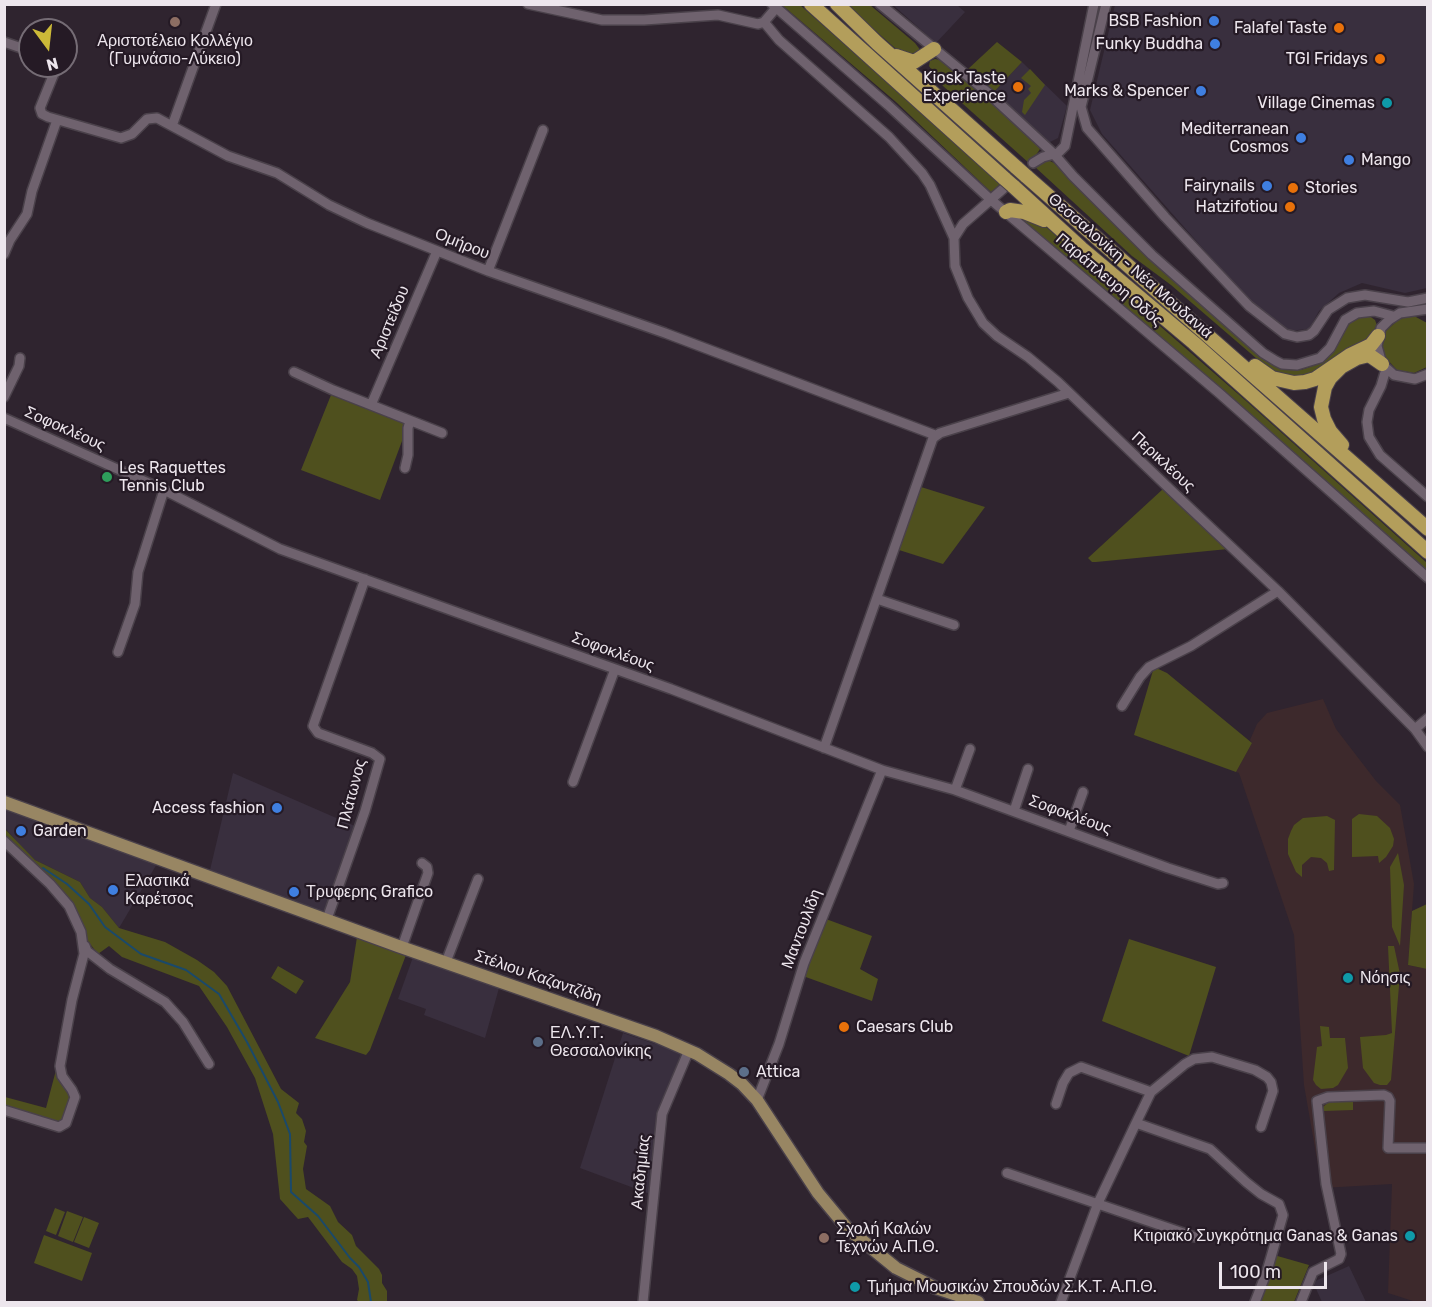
<!DOCTYPE html>
<meta charset="utf-8">
<style>
body{margin:0}
#map{position:relative;width:1432px;height:1307px;overflow:hidden;background:#2f242f;font-family:Rubik,sans-serif}
canvas{display:block}
.frame{position:absolute;inset:0;border:6px solid #ede6ed;pointer-events:none}
.north{position:absolute;left:18px;top:18px;width:60px;height:60px;box-sizing:border-box;background:#251a25;border:2px solid #756c75;border-radius:50%;rotate:165deg;font-size:16px;font-weight:700;line-height:24px;text-align:center;color:#ede6ed}
.north::after{content:'';display:block;margin:auto;width:21px;height:27px;background:#ccb938;clip-path:polygon(50% 0,100% 100%,50% 72%,0 100%)}
.scale{position:absolute;left:1219px;top:1262px;width:108px;height:27px;box-sizing:border-box;border:3px solid #ede6ed;border-top:0;padding-left:8px;font-size:18px;line-height:21px;white-space:nowrap;color:#ede6ed;-webkit-text-stroke:4px #251a25;paint-order:stroke}
</style>
<div id="map">
<canvas width="1432" height="1307"></canvas>
<div class="frame"></div>
<div class="north">N</div>
<div class="scale">100 m</div>
</div>
<script>
const ctx = document.querySelector('canvas').getContext('2d');
ctx.lineJoin = 'round';
function fill(path, color) { ctx.fillStyle = color; ctx.fill(path, 'evenodd'); }
const shape = rows => new Path2D(rows.map(r => 'M' + r).join(''));
function strokePath(path, color, width, dash) { ctx.strokeStyle = color; ctx.lineWidth = width; ctx.lineCap = dash ? 'butt' : 'round'; ctx.setLineDash(dash || []); ctx.stroke(path); }
function drawText(font, color, halo, rows, align = 'center') {
  ctx.font = font + ' Rubik,sans-serif'; ctx.lineWidth = 4.5; ctx.setLineDash([]); ctx.textBaseline = 'middle'; ctx.strokeStyle = halo; ctx.fillStyle = color; for (const [text, x, y, turn = 0] of rows) {
    ctx.save(); ctx.translate(x, y); ctx.rotate((+turn || 0) * Math.PI / 180); ctx.textAlign = isNaN(turn) ? turn : align; if (halo) ctx.strokeText(text, 0, 0); ctx.fillText(text, 0, 0); ctx.restore();
  }
}
fill(shape([
 [893,5,957,5,965,12,936,43],
 [1115,5,1427,5,1427,288,1405,293,1362,283,1339,293,1319,311,1309,329,1287,331,1251,303,1102,134,1090,110],
 [1022,62,1067,106,1058,138,1050,142,1043,140,994,92],
 [233,773,357,827,327,913,210,870],
 [4,809,158,862,119,928,102,907,90,898,80,882,35,860,19,844,5,828],
 [413,957,499,988,485,1038,424,1015,426,1009,398,999],
 [623,1033,652,1043,684,1051,663,1100,650,1194,580,1168],
 [1349,1266,1366,1302,1322,1302,1313,1282]
]), '#392f3e');
fill(shape([
 [1323,699,1336,729,1376,781,1400,805,1414,884,1408,965,1427,969,1427,1302,1416,1302,1388,1293,1392,1184,1322,1188,1304,1085,1294,935,1239,773,1236,772,1252,743,1250,740,1257,724,1267,713]
]), '#3d292c');
fill(shape([
 [782,5,800,5,1002,183,991,192,896,102],
 [846,5,870,5,915,43,921,51,919,57,903,55],
 [997,42,1022,62,994,92,967,70],
 [935,59,940,60,984,94,1039,144,1040,149,1030,164,943,86,929,66,930,61],
 [1030,69,1045,85,1025,115,1022,112,1024,100,1031,93,1028,89,1031,86,1021,78],
 [1048,160,1054,163,1112,221,1188,293,1264,359,1275,366,1283,369,1301,370,1318,364,1336,347,1343,328,1354,317,1368,315,1375,320,1378,328,1373,338,1308,375,1296,377,1271,371,1171,285,1132,256,1035,167],
 [1014,215,1038,220,1245,400,1427,563,1427,575],
 [1407,317,1416,317,1427,323,1427,367,1414,373,1397,370,1385,357,1382,348,1386,331,1399,319],
 [331,395,408,425,380,500,301,470],
 [921,487,985,507,943,564,899,550],
 [1163,489,1228,549,1096,562,1092,562,1088,558],
 [1154,667,1167,673,1252,743,1236,772,1134,735],
 [1359,814,1377,816,1390,828,1394,839,1393,846,1386,857,1379,863,1378,856,1352,857,1352,819],
 [1327,816,1335,820,1334,870,1329,871,1327,863,1321,858,1311,857,1302,865,1302,877,1296,872,1288,854,1288,839,1291,831,1294,825,1303,818],
 [4,828,35,860,80,882,90,898,102,907,119,928,165,942,197,960,214,972,227,986,281,1089,299,1103,296,1113,302,1119,306,1131,304,1142,307,1146,303,1169,306,1189,330,1206,338,1222,352,1235,356,1246,379,1269,382,1275,382,1283,387,1291,387,1302,359,1302,357,1300,359,1289,357,1276,352,1269,342,1262,308,1217,298,1219,280,1199,273,1134,255,1078,227,1027,199,986,122,957,109,946,98,954,87,940,79,918,5,837],
 [1398,853,1404,885,1400,946,1392,927,1390,867],
 [1427,904,1427,969,1408,965,1412,911],
 [826,919,872,936,860,969,878,979,872,1001,803,976],
 [357,937,406,955,370,1050,366,1055,315,1038,350,982],
 [1129,939,1216,967,1189,1056,1102,1021],
 [1388,946,1394,946,1400,974,1391,1080,1387,1085,1380,1085,1374,1083,1363,1068,1360,1037,1386,1035,1392,1033],
 [278,966,304,981,296,994,271,978],
 [1320,1026,1329,1027,1330,1038,1345,1038,1348,1068,1338,1085,1333,1088,1321,1089,1316,1085,1313,1080,1317,1047,1322,1046],
 [56,1070,57,1077,72,1098,61,1124,5,1106,5,1097,46,1108],
 [1353,1099,1353,1110,1324,1111,1324,1117,1321,1117,1323,1107,1330,1101],
 [55,1208,65,1212,56,1235,46,1231],
 [67,1211,83,1217,73,1242,58,1236],
 [84,1217,99,1223,89,1248,74,1242],
 [44,1235,92,1253,82,1281,34,1263],
 [1274,1255,1309,1265,1294,1302,1257,1302]
]), '#4f501e');
strokePath(shape([
 [43,868,67,884,89,904,105,927,141,954,186,970,219,994,247,1042,278,1102,290,1134,291,1192,318,1216,350,1258,359,1267,368,1282,371,1302]
]), '#1a496b', 2);
const minor = shape([
 [528,4,602,20,644,20,718,15,758,24,764,22,776,8],
 [772,4,888,105,990,199,1219,393,1428,578],
 [880,4,987,92,1053,153,1073,176,1152,255,1263,353,1276,361,1282,364,1297,365,1320,358,1330,348,1345,320,1357,313,1374,311,1393,316],
 [1106,4,1081,107,1087,128,1165,217,1249,306,1285,334,1297,337,1309,335,1314,331,1328,310,1347,298,1365,295,1408,302,1428,298],
 [764,22,779,40,889,137,922,173,930,185,954,238],
 [4,42,30,51],
 [57,66,40,108,42,114,48,117,121,138,132,134,147,119,157,118,228,156,277,173,329,205,367,223,488,271,665,333,935,435],
 [172,126,216,4],
 [1033,163,1043,157,1058,153,1065,146,1094,4],
 [1003,189,963,224,954,238,955,266,968,298,983,323,997,336,1028,357,1058,382,1175,494,1278,591,1415,729,1428,747],
 [4,254,10,240,27,214,32,191,57,120],
 [488,271,543,130],
 [1428,309,1400,313,1389,320,1381,328,1377,346,1382,364,1394,375,1415,379,1428,374],
 [1386,369,1381,386,1369,410,1367,422,1369,437,1380,455,1428,497],
 [294,372,333,390,442,433],
 [4,397,19,366,20,358],
 [371,405,437,251],
 [4,418,164,490,280,549,671,689,882,770,955,790,1168,868,1218,884,1223,883],
 [405,468,408,455,408,428,410,421],
 [877,599,954,625],
 [118,652,135,604,138,572,164,490],
 [1122,706,1140,677,1149,667,1191,646,1278,591],
 [1415,729,1428,718],
 [824,748,933,438,940,433,1069,393],
 [573,782,615,669],
 [955,790,970,749],
 [1014,811,1028,769],
 [1069,831,1083,792],
 [4,841,50,884,69,906,81,932,84,954,72,1000,60,1066,62,1076,72,1090,75,1097,66,1123,59,1127,4,1110],
 [327,919,365,811,380,759,372,753,318,733,313,726,365,579],
 [85,946,87,951,110,969,165,1002,183,1022,209,1064],
 [402,947,428,873,427,867,422,863],
 [446,962,478,879],
 [757,1100,779,1044,804,963,882,770],
 [1056,1104,1063,1083,1069,1073,1081,1067,1151,1092],
 [1136,1123,1151,1092,1185,1064,1194,1059,1212,1057,1255,1070,1267,1077,1271,1082,1273,1091,1261,1127],
 [1007,1173,1195,1237],
 [643,1302,662,1114,689,1050],
 [1061,1302,1098,1203,1136,1123,1210,1149,1246,1182,1261,1194,1279,1204,1283,1215,1267,1271,1255,1302],
 [1301,1302,1313,1272,1339,1259,1341,1254,1326,1184,1317,1101,1328,1097,1384,1095,1388,1097,1390,1101,1388,1148,1428,1148]
]);
const major = shape([
 [4,802,398,946,656,1036,697,1054,729,1074,742,1084,757,1100,818,1193,847,1228,896,1268,936,1288,978,1302]
]);
const highway = shape([
 [811,4,1005,179],
 [837,4,877,43,1017,168],
 [896,56,914,62,934,49],
 [1026,176,1428,529],
 [1013,186,1081,248,1194,343,1428,552],
 [1006,212,1010,210,1024,212,1044,220],
 [1255,366,1272,378,1294,383,1305,382,1315,379,1350,355,1371,345,1378,336],
 [1342,445,1330,431,1324,419,1321,407,1325,387,1330,378,1341,367,1357,358,1369,355,1382,364]
]);
strokePath(minor, '#4a414a', 12);
strokePath(major, '#4a414a', 15);
strokePath(highway, '#4a414a', 16);
strokePath(minor, '#6f626e', 9);
strokePath(major, '#988663', 12);
strokePath(highway, '#b39e5b', 14);
const highwayBridge = shape([
 [1017,168,1026,176],
 [1005,179,1013,186]
]);
strokePath(highwayBridge, '#4a414a', 16, []);
strokePath(highwayBridge, '#b39e5b', 14);
for (const [x, y, r, color] of [
 [1214,21,6,"#3f7fe0"],
 [175,22,6,"#8d6e63"],
 [1339,28,6,"#e8710a"],
 [1215,44,6,"#3f7fe0"],
 [1380,59,6,"#e8710a"],
 [1018,87,6,"#e8710a"],
 [1201,91,6,"#3f7fe0"],
 [1387,103,6,"#0f9aa8"],
 [1301,138,6,"#3f7fe0"],
 [1349,160,6,"#3f7fe0"],
 [1267,186,6,"#3f7fe0"],
 [1293,188,6,"#e8710a"],
 [1290,207,6,"#e8710a"],
 [107,477,6,"#2e9e5b"],
 [277,808,6,"#3f7fe0"],
 [21,831,6,"#3f7fe0"],
 [113,890,6,"#3f7fe0"],
 [294,892,6,"#3f7fe0"],
 [1348,978,6,"#0f9aa8"],
 [844,1027,6,"#e8710a"],
 [538,1042,6,"#5c6f8a"],
 [744,1072,6,"#5c6f8a"],
 [1410,1236,6,"#0f9aa8"],
 [824,1238,6,"#8d6e63"],
 [855,1287,6,"#0f9aa8"]
]) { const dot = new Path2D(); dot.arc(x, y, r, 0, 2 * Math.PI); ctx.fillStyle = color; ctx.fill(dot); strokePath(dot, '#251a25', 2); }
drawText('16px', '#ede6ed', '#251a25', [
 ["BSB Fashion",1202,21],
 ["Falafel Taste",1327,28],
 ["Αριστοτέλειο Κολλέγιο",175,41,"center"],
 ["(Γυμνάσιο-Λύκειο)",175,59,"center"],
 ["Funky Buddha",1203,44],
 ["TGI Fridays",1368,59],
 ["Kiosk Taste",1006,78],
 ["Experience",1006,96],
 ["Marks & Spencer",1189,91],
 ["Village Cinemas",1375,103],
 ["Mediterranean",1289,129],
 ["Cosmos",1289,147],
 ["Mango",1361,160,"left"],
 ["Fairynails",1255,186],
 ["Stories",1305,188,"left"],
 ["Hatzifotiou",1278,207],
 ["Les Raquettes",119,468,"left"],
 ["Tennis Club",119,486,"left"],
 ["Access fashion",265,808],
 ["Garden",33,831,"left"],
 ["Ελαστικά",125,881,"left"],
 ["Καρέτσος",125,899,"left"],
 ["Τρυφερης Grafico",306,892,"left"],
 ["Νόησις",1360,978,"left"],
 ["Caesars Club",856,1027,"left"],
 ["ΕΛ.Υ.Τ.",550,1033,"left"],
 ["Θεσσαλονίκης",550,1051,"left"],
 ["Attica",756,1072,"left"],
 ["Σχολή Καλών",836,1229,"left"],
 ["Τεχνών Α.Π.Θ.",836,1247,"left"],
 ["Κτιριακό Συγκρότημα Ganas & Ganas",1398,1236],
 ["Τμήμα Μουσικών Σπουδών Σ.Κ.Τ. Α.Π.Θ.",867,1287,"left"]
], 'right');
drawText('16px', '#ede6ed', '#251a25', [
 ["Ομήρου",462,244,22],
 ["Θεσσαλονίκη - Νέα Μουδανιά",1130,266,41],
 ["Παράπλευρη Οδός",1109,280,40],
 ["Αριστείδου",390,322,-67],
 ["Σοφοκλέους",65,429,24],
 ["Περικλέους",1163,462,43],
 ["Σοφοκλέους",613,652,20],
 ["Πλάτωνος",352,794,-75],
 ["Σοφοκλέους",1070,815,20],
 ["Μαντουλίδη",802,929,-69],
 ["Στέλιου Καζαντζίδη",538,977,19],
 ["Ακαδημίας",641,1172,-84]
]);
</script>
